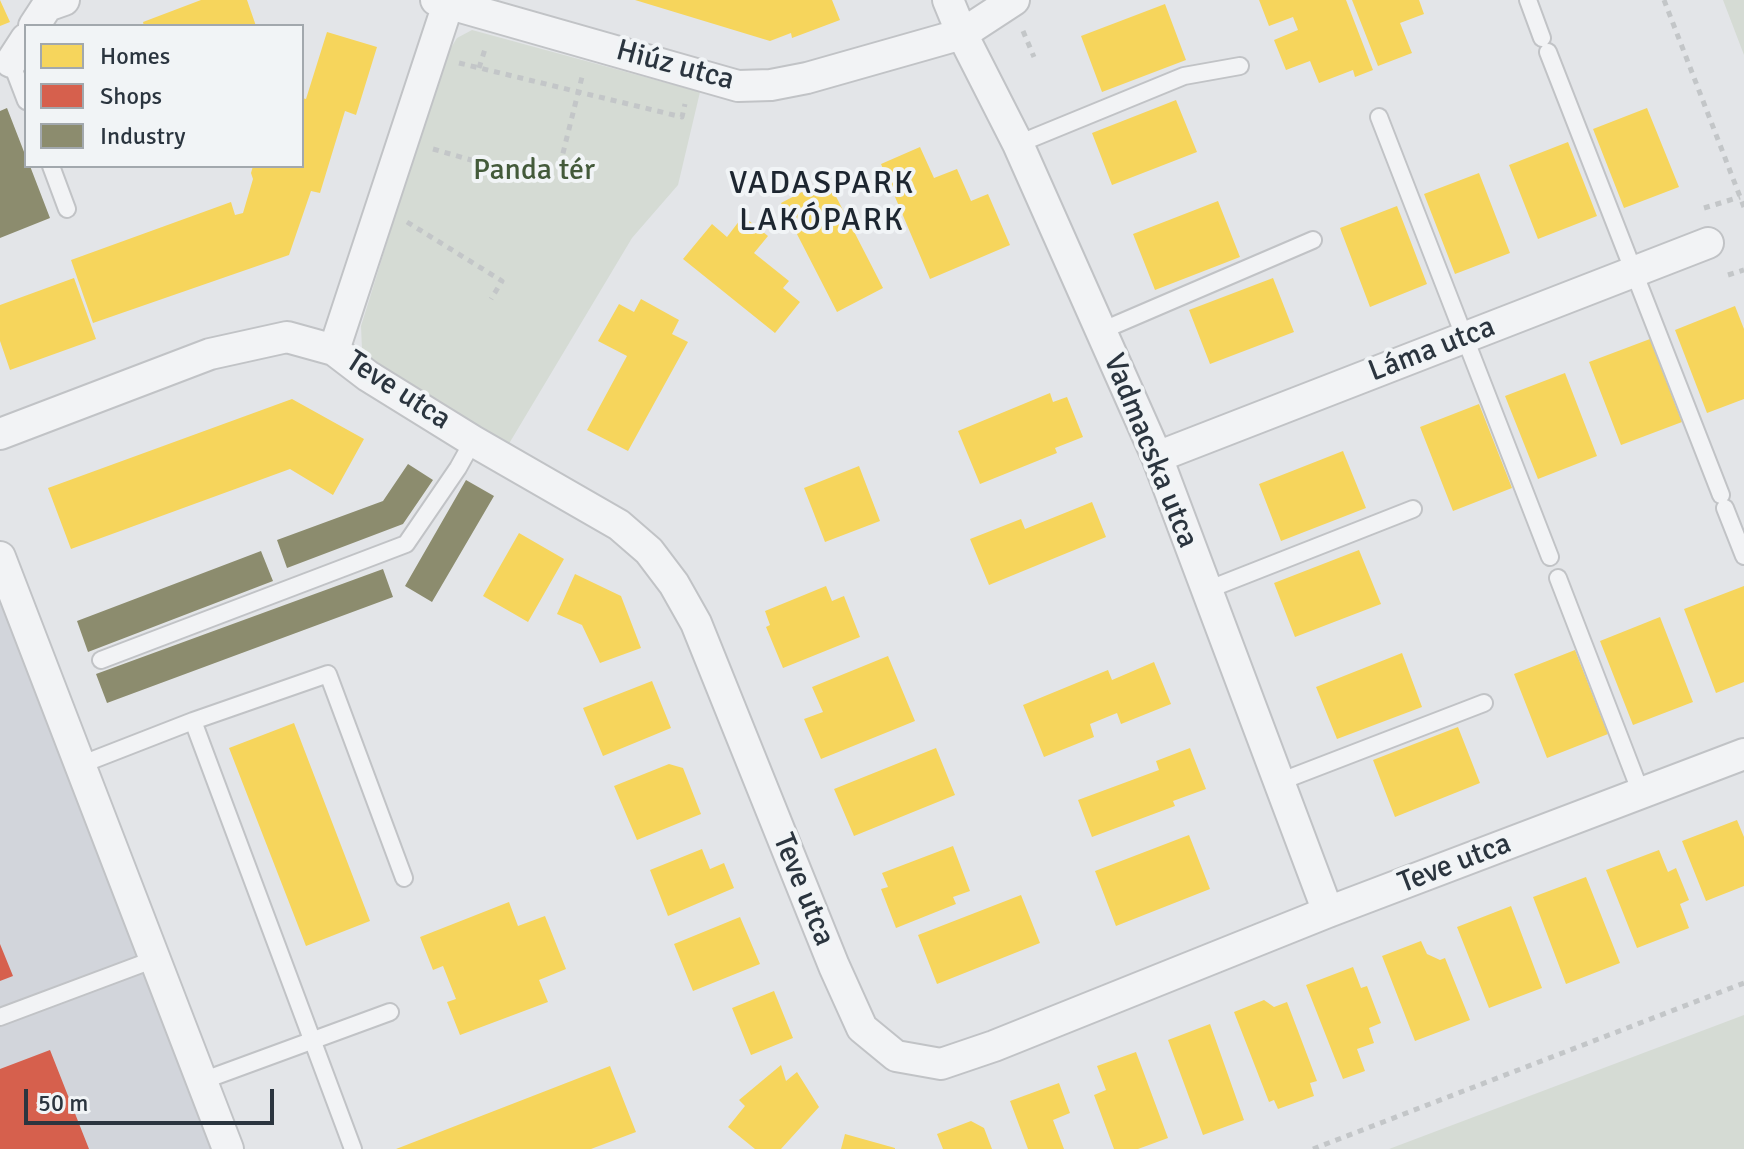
<!DOCTYPE html>
<meta charset="utf-8">
<style>
body{margin:0}
#map{position:relative;width:1744px;height:1149px;overflow:hidden;background:#e3e5e8;font-family:Signika,sans-serif}
canvas{display:block}
.legend{position:absolute;left:24px;top:24px;width:280px;height:144px;box-sizing:border-box;background:#f1f4f6;border:2px solid #a2a8ad;margin:0;padding:10px 14px;list-style:none;font-size:24px;color:#2b353f}
.legend li{display:flex;align-items:center;gap:16px;height:40px}
.legend b{width:40px;border:2px solid #a2a8ad}
.scale{position:absolute;left:24px;top:1089px;width:250px;height:36px;box-sizing:border-box;border:4px solid #2b353f;border-top:0;padding-left:10px;font-size:24px;line-height:28px;white-space:nowrap;color:#2b353f;-webkit-text-stroke:6px #f1f4f6;paint-order:stroke}
</style>
<div id="map">
<canvas width="1744" height="1149"></canvas>
<ul class="legend">
<li><b style="height:22px;background:#f6d55c"></b>Homes</li>
<li><b style="height:22px;background:#d6604d"></b>Shops</li>
<li><b style="height:22px;background:#8c8c6e"></b>Industry</li>
</ul>
<div class="scale">50 m</div>
</div>
<script>
const ctx = document.querySelector('canvas').getContext('2d');
ctx.lineJoin = 'round';
function fill(path, color) { ctx.fillStyle = color; ctx.fill(path, 'evenodd'); }
const shape = rows => new Path2D(rows.map(r => 'M' + r).join(''));
function strokePath(path, color, width, dash) { ctx.strokeStyle = color; ctx.lineWidth = width; ctx.lineCap = dash ? 'butt' : 'round'; ctx.setLineDash(dash || []); ctx.stroke(path); }
function drawText(font, color, halo, rows, align = 'center') {
  ctx.font = font + ' Signika,sans-serif'; ctx.lineWidth = 8; ctx.setLineDash([]); ctx.textBaseline = 'middle'; ctx.strokeStyle = halo; ctx.fillStyle = color; for (const [text, x, y, turn = 0] of rows) {
    ctx.save(); ctx.translate(x, y); ctx.rotate((+turn || 0) * Math.PI / 180); ctx.textAlign = isNaN(turn) ? turn : align; if (halo) ctx.strokeText(text, 0, 0); ctx.fillText(text, 0, 0); ctx.restore();
  }
}
fill(shape([
 [0,583,238,1149,0,1149]
]), '#d2d5db');
fill(shape([
 [1723,0,1744,0,1744,55],
 [472,30,700,92,678,185,632,238,507,447,371,365,362,349,361,326,444,59,457,38],
 [1744,1015,1744,1149,1389,1149]
]), '#d5dbd4');
fill(shape([
 [0,0,10,22,0,26],
 [201,0,247,0,256,26,144,26,143,22],
 [635,0,832,0,840,20,792,38,791,33,770,41],
 [1259,0,1346,0,1373,70,1355,77,1353,70,1319,83,1310,61,1286,70,1274,40,1298,30,1293,17,1269,26],
 [1352,0,1419,0,1424,14,1400,23,1412,53,1378,66],
 [1165,4,1186,60,1102,92,1081,36],
 [327,32,377,47,356,115,345,111,320,193,311,191,289,255,93,323,71,260,231,202,235,215,243,213,253,179,251,173,253,166,302,166,302,98,306,99],
 [1176,100,1197,152,1112,185,1092,133],
 [1647,108,1679,187,1624,208,1593,129],
 [1568,142,1597,216,1538,239,1509,165],
 [920,147,934,178,957,169,971,201,988,194,1010,245,930,279,881,164],
 [1479,173,1510,253,1455,274,1424,194],
 [827,179,883,288,837,312,781,203],
 [1218,201,1240,257,1155,290,1133,234],
 [1397,206,1427,284,1370,307,1340,228],
 [743,216,768,236,754,253,789,281,783,288,800,302,775,333,683,259,712,224,727,237],
 [74,278,96,339,10,370,0,341,0,305],
 [1273,278,1294,332,1210,364,1189,310],
 [641,299,679,320,672,334,688,342,628,451,587,430,627,356,598,341,619,304,634,312],
 [1735,306,1744,329,1744,399,1707,413,1675,330],
 [1650,339,1682,422,1621,445,1589,362],
 [1565,373,1597,456,1538,479,1505,396],
 [1050,393,1053,402,1067,397,1083,437,1055,448,1057,453,980,484,958,431],
 [292,399,364,439,333,495,290,469,71,549,48,488],
 [1479,404,1512,488,1453,511,1420,427],
 [1343,451,1366,508,1281,541,1259,484],
 [859,466,880,521,825,542,804,488],
 [1092,502,1106,537,989,585,970,539,1021,519,1025,529],
 [519,533,564,559,528,622,483,596],
 [1359,550,1381,604,1295,637,1274,583],
 [575,574,621,596,641,648,600,663,582,625,557,614],
 [826,586,832,601,844,596,860,637,783,668,766,627,770,625,765,611],
 [1744,586,1744,682,1716,693,1684,609],
 [1660,617,1693,702,1633,725,1600,641],
 [1575,650,1608,734,1547,758,1514,674],
 [1402,653,1422,707,1337,739,1316,687],
 [888,656,915,721,821,759,804,719,823,712,812,687],
 [1154,662,1171,704,1121,724,1117,713,1090,724,1094,737,1044,757,1023,705,1108,670,1112,680],
 [652,681,671,728,603,756,583,708],
 [294,723,370,921,306,946,229,748],
 [1458,727,1480,783,1395,817,1373,760],
 [936,748,955,795,854,836,834,789],
 [1190,748,1206,789,1173,801,1175,806,1092,837,1078,800,1159,770,1156,761],
 [669,764,683,768,701,814,637,840,614,786],
 [1737,820,1744,837,1744,886,1706,901,1682,841],
 [1189,835,1210,889,1116,926,1095,871],
 [953,846,970,891,953,897,956,904,896,928,881,889,888,887,882,873],
 [702,849,710,869,724,863,734,888,668,916,650,870],
 [1659,850,1668,872,1676,868,1689,900,1680,904,1689,928,1637,948,1606,870],
 [1586,877,1620,963,1566,984,1533,897],
 [1021,895,1040,943,937,984,918,935],
 [509,902,518,926,545,916,566,969,539,980,548,1002,460,1035,447,1002,456,999,443,966,433,970,420,937],
 [1511,906,1542,988,1489,1008,1457,927],
 [740,917,760,964,693,991,674,944],
 [1421,941,1427,954,1440,960,1445,958,1470,1020,1415,1041,1382,956],
 [1353,967,1361,988,1367,986,1381,1023,1369,1028,1374,1043,1357,1049,1365,1071,1343,1079,1306,985],
 [774,991,793,1038,751,1055,732,1008],
 [1264,1000,1274,1007,1287,1002,1317,1081,1310,1083,1314,1096,1278,1109,1274,1100,1269,1102,1234,1012],
 [1210,1024,1244,1120,1203,1135,1168,1040],
 [1136,1052,1168,1138,1138,1149,1114,1149,1094,1095,1106,1090,1097,1066],
 [781,1065,786,1081,797,1072,819,1107,781,1149,755,1149,728,1127,745,1106,739,1100],
 [610,1066,636,1132,591,1149,396,1149],
 [1059,1083,1070,1113,1053,1120,1064,1149,1028,1149,1010,1101],
 [971,1121,984,1128,992,1149,943,1149,937,1134],
 [845,1134,895,1148,895,1149,841,1149]
]), '#f6d55c');
fill(shape([
 [0,944,13,976,0,981],
 [50,1050,89,1149,0,1149,0,1069]
]), '#d6604d');
fill(shape([
 [7,108,26,157,26,166,30,166,50,218,0,238,0,111],
 [408,464,433,480,403,524,287,568,277,540,383,501],
 [466,480,494,496,432,602,405,586],
 [261,551,273,581,88,652,77,621],
 [383,569,393,597,107,703,96,674]
]), '#8c8c6e');
const lane = shape([
 [1528,0,1542,38],
 [1548,52,1721,495],
 [5,65,11,62,26,101],
 [1379,117,1550,557],
 [1018,144,1184,76,1240,66],
 [51,166,67,209],
 [1101,331,1313,240],
 [1725,508,1744,556],
 [1558,578,1641,793],
 [1207,590,1413,509],
 [101,660,406,544,458,468,473,441],
 [80,765,193,721],
 [1279,782,1484,703],
 [0,1017,155,959],
 [202,1081,390,1012],
 [353,1149,193,721,328,674,404,878]
]);
const street = shape([
 [436,0,738,86,771,85,807,78,962,34,1014,0],
 [948,0,962,34,1018,144,1157,457,1328,912],
 [34,26,47,6,64,0],
 [11,62,26,39],
 [334,350,448,4],
 [0,434,210,354,287,337,334,350,368,376,473,441,619,525,649,551,674,584,696,623,834,966,862,1028,896,1056,941,1064,994,1046,1328,912,1744,754],
 [1157,457,1708,243],
 [0,557,228,1149]
]);
strokePath(lane, '#c1c3c6', 20);
strokePath(street, '#c1c3c6', 34);
strokePath(shape([
 [1664,0,1744,207],
 [1023,31,1034,57],
 [459,63,682,117,685,104],
 [479,68,486,46],
 [433,149,530,177],
 [560,165,583,73],
 [1704,208,1740,197],
 [407,222,502,281,491,299],
 [1728,275,1744,270],
 [1313,1149,1744,983]
]), '#c3c6c8', 5, [6, 6]);
strokePath(lane, '#f2f3f5', 16);
strokePath(street, '#f2f3f5', 30);
drawText('30px', '#2b353f', '#f1f4f6', [
 ["Hiúz utca",675,66,15],
 ["Láma utca",1432,350,-21],
 ["Teve utca",398,391,33],
 ["Vadmacska utca",1150,451,68],
 ["Teve utca",1455,864,-21],
 ["Teve utca",803,890,68]
]);
drawText('30px', '#435a3a', '#f1f4f6', [
 ["Panda tér",534,171]
]);
ctx.letterSpacing = '2px';
drawText('32px', '#1d2630', '#f1f4f6', [
 ["VADASPARK",822,185],
 ["LAKÓPARK",822,222]
]);
ctx.letterSpacing = '0px';
</script>
